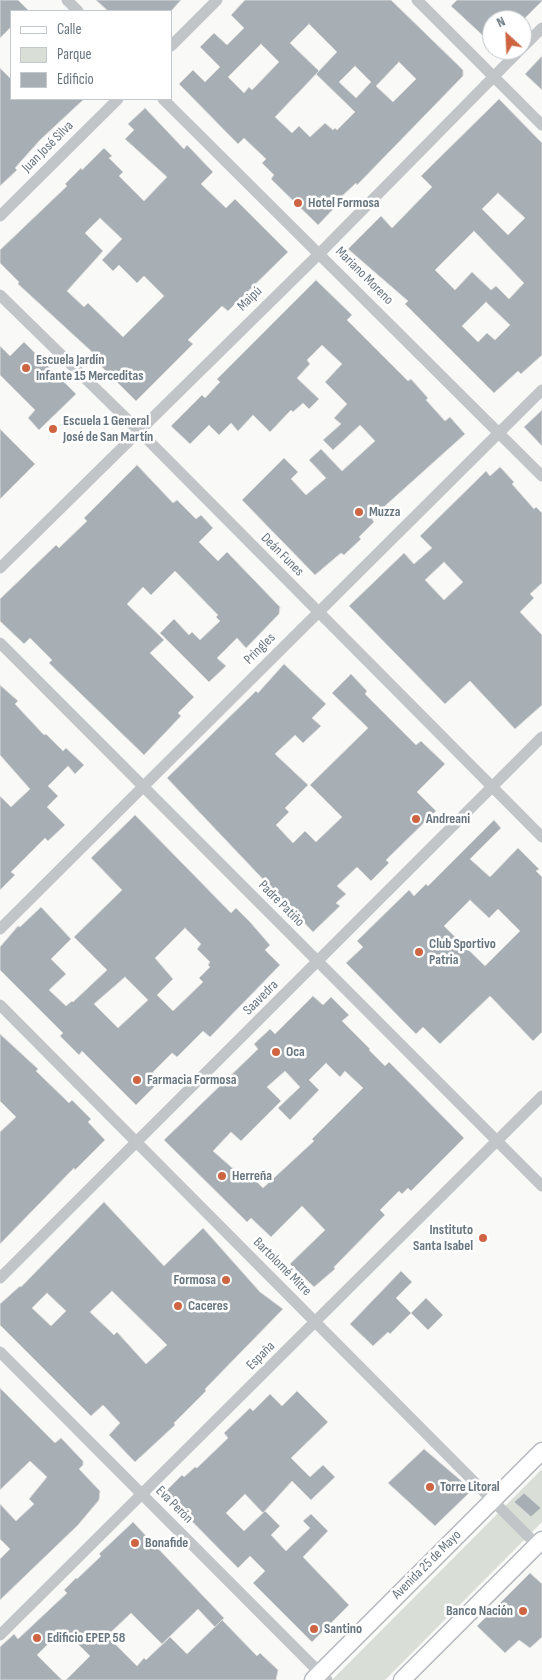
<!DOCTYPE html>
<meta charset="utf-8">
<style>
body{margin:0}
#map{position:relative;width:542px;height:1680px;overflow:hidden;background:#f9f9f8;font-family:"Sofia Sans Condensed",sans-serif}
canvas{display:block}
.legend{position:absolute;left:10px;top:10px;width:162px;height:90px;box-sizing:border-box;background:#fff;border:1px solid #c2c8cc;margin:0;padding:6px 9px;list-style:none;font-size:15px;color:#67757f}
.legend li{display:flex;align-items:center;gap:10px;height:25px}
.legend b{width:25px;border:1px solid #c2c8cc}
.north{position:absolute;left:482px;top:10px;width:50px;height:50px;box-sizing:border-box;background:#fff;border:1px solid #c2c8cc;border-radius:50%;rotate:335deg;font-size:14px;font-weight:700;line-height:20px;text-align:center;color:#67757f}
.north::after{content:'';display:block;margin:auto;width:18px;height:22px;background:#ce6442;clip-path:polygon(50% 0,100% 100%,50% 72%,0 100%)}
</style>
<div id="map">
<canvas width="542" height="1680"></canvas>
<ul class="legend">
<li><b style="height:6px;background:#fff"></b>Calle</li>
<li><b style="height:14px;background:#d9ded7"></b>Parque</li>
<li><b style="height:14px;background:#a7aeb4"></b>Edificio</li>
</ul>
<div class="north">N</div>
</div>
<script>
const ctx = document.querySelector('canvas').getContext('2d');
ctx.lineJoin = 'round';
function fill(path, color) { ctx.fillStyle = color; ctx.fill(path, 'evenodd'); }
const shape = rows => new Path2D(rows.map(r => 'M' + r).join(''));
function strokePath(path, color, width, dash) { ctx.strokeStyle = color; ctx.lineWidth = width; ctx.lineCap = dash ? 'butt' : 'round'; ctx.setLineDash(dash || []); ctx.stroke(path); }
function drawText(font, color, halo, rows, align = 'center') {
  ctx.font = font + ' "Sofia Sans Condensed",sans-serif'; ctx.lineWidth = 5; ctx.setLineDash([]); ctx.textBaseline = 'middle'; ctx.strokeStyle = halo; ctx.fillStyle = color; for (const [text, x, y, turn = 0] of rows) {
    ctx.save(); ctx.translate(x, y); ctx.rotate((+turn || 0) * Math.PI / 180); ctx.textAlign = isNaN(turn) ? turn : align; if (halo) ctx.strokeText(text, 0, 0); ctx.fillText(text, 0, 0); ctx.restore();
  }
}
fill(shape([
 [542,1469,542,1522,385,1680,332,1680]
]), '#d9ded7');
const building = shape([
 [0,0,18,0,29,11,11,11,11,27,0,38,0,0],
 [96,0,181,0,171,11,108,11,96,0],
 [245,0,391,0,463,70,463,76,357,185,356,183,339,199,341,201,318,225,271,179,274,175,262,163,266,159,244,138,238,144,179,84,193,70,205,82,220,67,200,47,214,33,227,45,244,28,231,15,245,0],
 [309,24,337,52,316,74,355,112,337,130,335,128,333,130,325,123,310,137,299,126,292,133,275,117,319,71,290,43,309,24],
 [261,44,279,62,252,90,249,87,244,93,228,77,261,44],
 [399,62,416,79,393,102,376,86,399,62],
 [355,66,371,82,356,98,339,82,355,66],
 [457,0,542,0,542,1,523,20,492,20,492,44,451,6,457,0],
 [542,56,542,90,525,74,542,56],
 [0,68,11,79,11,99,84,99,40,140,15,168,17,170,0,186,0,68],
 [499,99,542,143,542,355,521,374,518,371,494,393,405,304,408,301,348,249,381,216,392,228,432,187,421,176,499,99],
 [498,193,525,218,508,235,482,209,498,193],
 [474,231,524,283,509,299,496,286,491,290,472,272,455,290,435,270,474,231],
 [486,302,510,325,495,340,487,333,478,342,462,326,486,302],
 [145,108,184,149,187,145,213,172,201,184,226,208,235,199,288,252,228,311,222,306,188,340,193,344,136,401,100,365,103,362,18,284,19,282,0,263,0,250,67,186,65,184,81,168,82,170,104,148,112,156,109,158,123,172,119,176,144,201,167,177,125,139,134,130,128,124,145,108],
 [100,218,122,239,102,260,113,271,119,265,137,283,144,276,164,296,123,337,88,303,84,307,67,291,103,251,85,233,100,218],
 [316,280,352,315,347,320,408,381,411,379,428,398,426,400,445,421,450,417,465,434,386,505,372,519,374,522,359,537,361,539,344,555,341,553,315,575,242,500,284,458,298,472,291,479,306,495,326,478,309,460,321,449,342,471,375,441,360,425,333,450,323,440,341,424,334,418,347,404,325,382,342,364,322,345,307,360,310,364,297,378,319,399,309,409,303,403,293,412,291,410,270,432,253,415,238,431,231,423,219,435,209,425,190,444,171,426,202,395,205,398,220,382,217,379,316,280],
 [24,342,76,394,39,430,28,418,35,410,0,375,0,346,10,356,24,342],
 [542,410,542,446,524,427,542,410],
 [0,429,35,464,0,499,0,429],
 [137,465,173,503,177,500,196,519,201,515,213,528,199,542,218,561,227,552,280,607,279,614,246,648,237,638,217,658,226,666,209,682,160,633,174,619,189,635,192,632,200,640,220,621,216,617,218,615,175,571,151,595,143,587,127,604,164,640,150,653,194,697,178,713,181,716,144,755,49,663,52,660,30,638,24,644,0,621,0,599,56,545,59,548,87,521,84,518,137,465],
 [500,467,514,482,512,484,534,509,536,507,542,513,542,583,530,594,534,598,520,612,542,635,542,705,515,729,470,681,445,704,349,606,404,553,414,564,432,548,420,536,486,471,490,476,500,467],
 [444,562,463,582,444,600,425,580,444,562],
 [284,664,326,704,312,718,321,726,303,743,295,735,275,754,308,785,285,808,289,812,276,825,293,843,305,831,316,842,342,817,310,785,368,728,332,693,351,674,367,691,365,694,416,745,421,741,445,764,417,792,436,811,386,860,389,863,371,881,357,867,337,886,346,894,336,903,340,906,313,932,167,778,256,691,258,693,284,664],
 [0,685,18,701,15,704,44,735,46,734,63,751,66,748,84,765,75,774,68,766,48,786,58,796,47,807,65,825,48,841,45,838,11,872,15,875,0,890,0,796,11,807,30,789,0,755,0,685],
 [135,815,231,913,236,908,250,922,270,945,265,950,280,965,210,1037,203,1031,177,1057,172,1053,153,1072,161,1080,136,1105,82,1051,79,1055,60,1036,63,1033,0,970,0,947,18,926,20,927,41,907,71,939,51,959,66,974,49,990,66,1006,72,1001,73,1002,107,970,74,937,122,890,91,858,135,815],
 [185,928,201,944,197,949,210,962,208,965,210,967,199,978,203,982,173,1011,157,995,173,979,155,958,185,928],
 [125,977,148,1000,118,1028,94,1004,125,977],
 [494,820,501,828,470,859,490,877,518,848,539,869,536,871,542,877,542,1032,533,1041,490,996,440,1044,423,1027,416,1034,346,963,363,947,357,941,409,890,414,896,426,884,428,886,494,820],
 [470,900,489,918,498,909,520,931,485,966,444,926,470,900],
 [313,996,323,1005,331,997,349,1015,342,1021,370,1049,369,1050,385,1066,389,1062,464,1138,411,1191,408,1188,402,1194,399,1191,380,1210,385,1215,334,1267,335,1269,314,1287,290,1264,325,1230,302,1206,271,1237,251,1218,247,1222,164,1140,258,1049,254,1044,270,1029,275,1034,313,996],
 [326,1063,340,1077,345,1071,363,1088,312,1139,314,1141,263,1188,251,1176,246,1180,213,1151,231,1132,241,1141,281,1101,267,1087,285,1071,300,1087,278,1108,290,1120,319,1090,309,1080,326,1063],
 [0,1034,38,1069,36,1071,69,1103,72,1100,91,1119,88,1122,105,1140,75,1170,74,1168,0,1244,0,1132,16,1117,0,1101,0,1034],
 [104,1202,164,1266,203,1228,260,1292,283,1309,205,1389,206,1391,174,1423,175,1425,135,1462,109,1435,120,1423,103,1405,91,1416,0,1325,0,1304,20,1286,21,1287,104,1202],
 [112,1291,167,1345,146,1364,117,1332,114,1335,90,1312,112,1291],
 [47,1293,66,1311,51,1326,32,1308,47,1293],
 [401,1271,412,1282,396,1298,411,1313,426,1298,443,1315,428,1330,411,1313,390,1334,388,1332,373,1346,350,1324,401,1271],
 [0,1388,55,1443,61,1438,83,1461,83,1465,79,1469,100,1491,99,1500,78,1525,0,1600,0,1559,10,1549,0,1539,0,1504,16,1521,34,1504,29,1499,47,1477,30,1461,0,1490,0,1388],
 [297,1391,328,1422,291,1458,310,1477,323,1465,335,1477,311,1500,292,1481,263,1513,245,1494,226,1513,244,1531,265,1511,280,1526,271,1535,286,1551,310,1528,303,1521,311,1514,328,1531,303,1557,349,1605,312,1642,253,1583,265,1571,250,1556,238,1568,164,1493,182,1475,184,1477,195,1467,197,1468,228,1438,224,1433,250,1408,253,1411,270,1394,282,1406,297,1391],
 [424,1449,472,1490,435,1526,388,1483,424,1449],
 [524,1493,541,1508,531,1517,514,1502,524,1493],
 [133,1522,224,1618,215,1627,198,1609,162,1644,131,1613,107,1636,137,1666,144,1658,146,1660,170,1637,187,1654,222,1620,257,1656,260,1653,278,1670,276,1680,66,1680,90,1656,63,1629,37,1655,62,1680,0,1680,0,1647,14,1634,18,1639,67,1593,64,1590,76,1578,77,1579,101,1556,99,1554,133,1522],
 [530,1573,542,1584,542,1637,530,1648,519,1640,505,1653,477,1626,530,1573]
]);
fill(building, '#a7aeb4');
strokePath(building, '#dbdbda', 1);
const secondary = shape([
 [313,1680,542,1451],
 [402,1680,542,1540]
]);
strokePath(secondary, '#b4b9bd', 19);
strokePath(shape([
 [67,0,78,11],
 [417,0,542,125],
 [171,46,217,0],
 [522,48,542,28],
 [163,99,542,476],
 [0,216,118,99],
 [0,295,138,430,542,837],
 [0,568,320,253,520,50],
 [0,643,542,1186],
 [0,929,542,390],
 [0,1005,541,1549],
 [0,1278,542,737],
 [0,1352,327,1680],
 [0,1635,542,1096]
]), '#c1c5c8', 11);
strokePath(secondary, '#fff', 16);
for (const [x, y, r, color] of [
 [298,203,5,"#ce6442"],
 [26,368,5,"#ce6442"],
 [53,429,5,"#ce6442"],
 [359,512,5,"#ce6442"],
 [416,819,5,"#ce6442"],
 [419,952,5,"#ce6442"],
 [276,1052,5,"#ce6442"],
 [137,1080,5,"#ce6442"],
 [222,1176,5,"#ce6442"],
 [483,1238,5,"#ce6442"],
 [226,1280,5,"#ce6442"],
 [178,1306,5,"#ce6442"],
 [430,1487,5,"#ce6442"],
 [135,1543,5,"#ce6442"],
 [523,1611,5,"#ce6442"],
 [314,1629,5,"#ce6442"],
 [37,1638,5,"#ce6442"]
]) { const dot = new Path2D(); dot.arc(x, y, r, 0, 2 * Math.PI); ctx.fillStyle = color; ctx.fill(dot); strokePath(dot, '#fff', 2); }
drawText('14px', '#67757f', '#fff', [
 ["Juan José Silva",48,147,-45],
 ["Mariano Moreno",364,276,45],
 ["Maipú",250,299,-44],
 ["Deán Funes",282,555,45],
 ["Pringles",260,649,-45],
 ["Padre Patiño",281,904,45],
 ["Saavedra",261,998,-45],
 ["Bartolomé Mitre",282,1267,45],
 ["España",261,1356,-45],
 ["Eva Perón",174,1505,45],
 ["Avenida 25 de Mayo",427,1565,-45]
]);
drawText('bold 14px', '#67757f', '#fff', [
 ["Hotel Formosa",308,203],
 ["Escuela Jardín",36,360],
 ["Infante 15 Merceditas",36,376],
 ["Escuela 1 General",63,421],
 ["José de San Martín",63,437],
 ["Muzza",369,512],
 ["Andreani",426,819],
 ["Club Sportivo",429,944],
 ["Patria",429,960],
 ["Oca",286,1052],
 ["Farmacia Formosa",147,1080],
 ["Herreña",232,1176],
 ["Instituto",473,1230,"right"],
 ["Santa Isabel",473,1246,"right"],
 ["Formosa",216,1280,"right"],
 ["Caceres",188,1306],
 ["Torre Litoral",440,1487],
 ["Bonafide",145,1543],
 ["Banco Nación",513,1611,"right"],
 ["Santino",324,1629],
 ["Edificio EPEP 58",47,1638]
], 'left');
</script>
